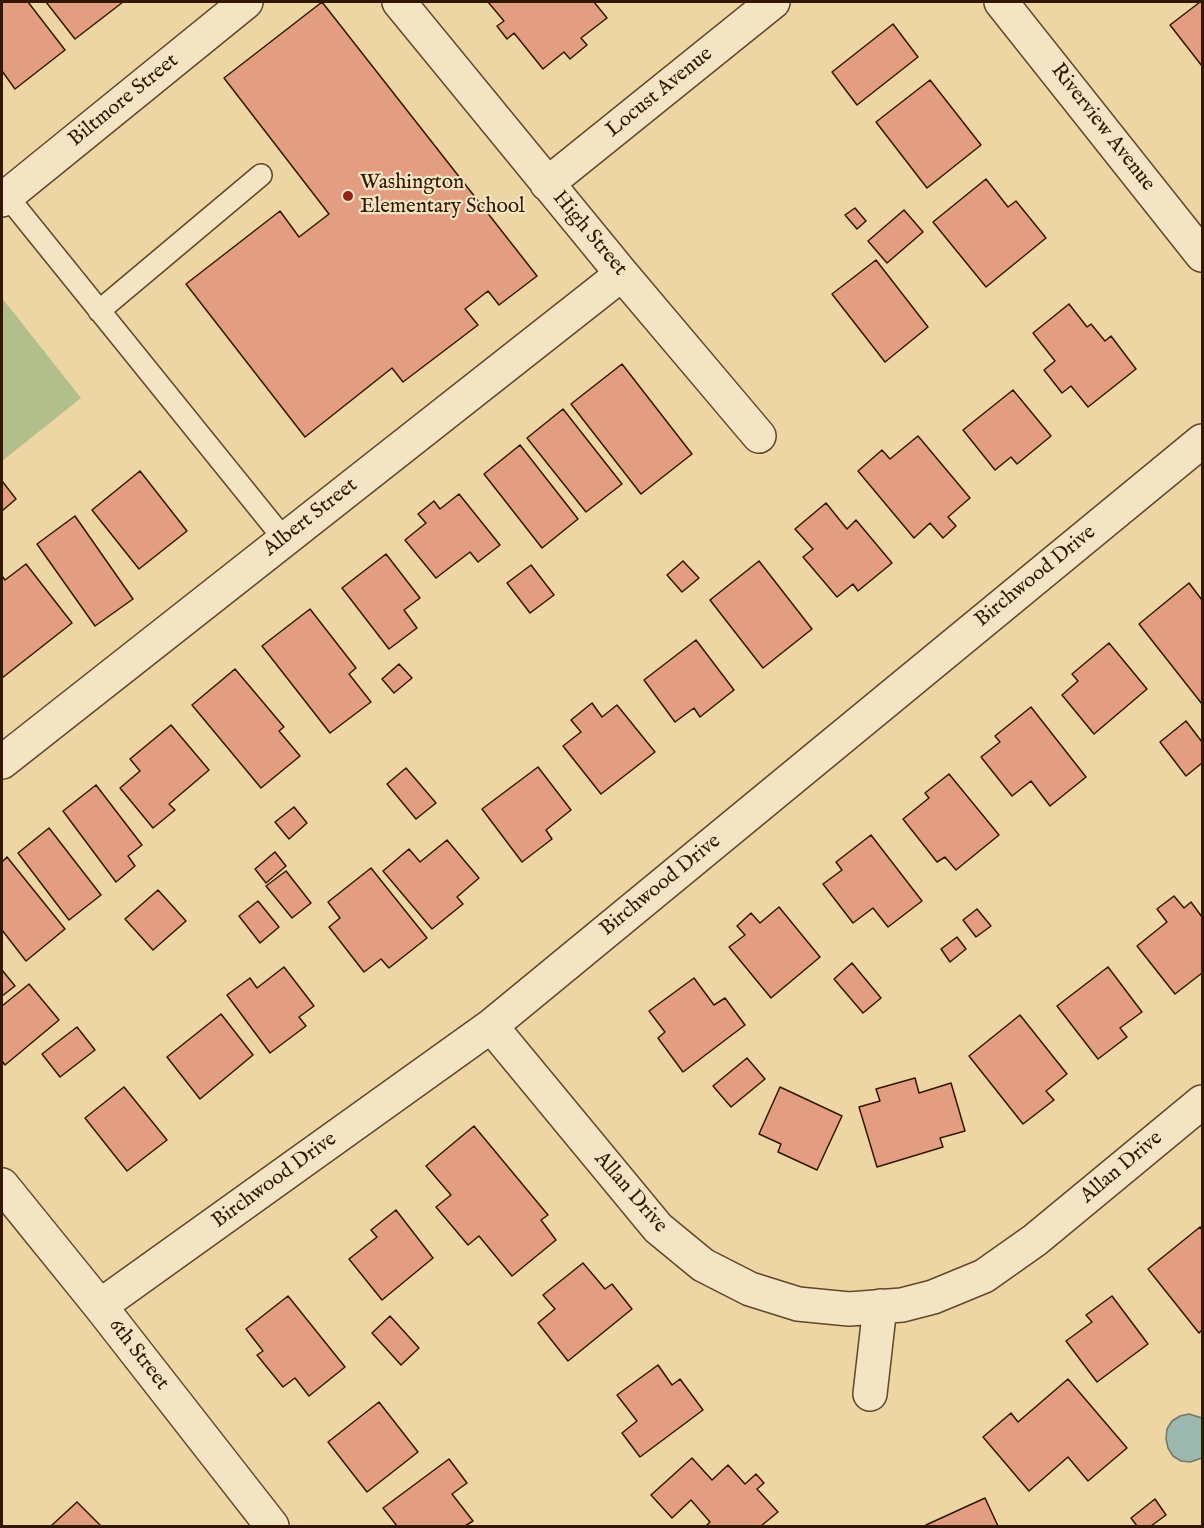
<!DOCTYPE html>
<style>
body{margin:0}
#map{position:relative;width:1204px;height:1528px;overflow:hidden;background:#edd5a4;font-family:"IM FELL English",serif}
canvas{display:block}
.frame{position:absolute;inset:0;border:3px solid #321702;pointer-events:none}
</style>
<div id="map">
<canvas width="1204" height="1528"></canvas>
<div class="frame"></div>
</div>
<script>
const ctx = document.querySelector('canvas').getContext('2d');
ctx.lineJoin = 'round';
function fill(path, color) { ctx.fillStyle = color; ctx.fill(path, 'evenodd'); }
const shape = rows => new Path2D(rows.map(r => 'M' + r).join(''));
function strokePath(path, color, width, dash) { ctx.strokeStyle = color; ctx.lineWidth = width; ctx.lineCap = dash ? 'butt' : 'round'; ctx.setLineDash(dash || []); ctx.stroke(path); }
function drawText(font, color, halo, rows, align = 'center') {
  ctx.font = font + ' "IM FELL English",serif'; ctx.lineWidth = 4.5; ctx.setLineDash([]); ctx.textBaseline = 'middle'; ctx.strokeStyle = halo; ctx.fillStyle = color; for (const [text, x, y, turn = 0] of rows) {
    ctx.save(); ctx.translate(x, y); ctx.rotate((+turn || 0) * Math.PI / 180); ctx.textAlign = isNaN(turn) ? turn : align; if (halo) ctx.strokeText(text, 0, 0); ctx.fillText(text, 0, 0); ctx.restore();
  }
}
fill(shape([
 [2,298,81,398,2,461]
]), '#b2be8b');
const water = shape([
 [1189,1414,1202,1418,1202,1458,1190,1462,1181,1461,1173,1456,1168,1448,1166,1439,1167,1429,1172,1421,1180,1416,1189,1414]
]);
fill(water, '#9bb7ae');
strokePath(water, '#717769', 1.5);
const building = shape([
 [2,2,28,2,65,50,15,89,2,71,2,2],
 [46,2,123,2,75,39,46,2],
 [322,2,537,276,499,305,488,291,465,309,478,325,403,382,392,368,305,437,186,284,280,211,299,237,329,214,224,78,322,2],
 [488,2,594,2,607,18,581,38,587,45,570,59,564,52,543,69,514,33,507,39,497,26,504,21,488,2],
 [1200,2,1202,2,1202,66,1170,25,1200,2],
 [893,24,918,57,857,105,832,72,893,24],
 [930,80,981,145,927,188,876,122,930,80],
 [986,179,1008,207,1016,201,1046,238,986,287,933,222,986,179],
 [855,208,866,221,857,229,845,215,855,208],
 [904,210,923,232,887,263,868,241,904,210],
 [876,260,928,327,885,362,832,294,876,260],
 [1069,304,1087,327,1091,324,1105,341,1111,336,1136,369,1088,407,1071,386,1062,393,1044,370,1055,361,1033,333,1069,304],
 [622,364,692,454,641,494,571,404,622,364],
 [1013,390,1051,436,1017,464,1011,457,995,470,963,430,1013,390],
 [563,409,622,484,586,512,527,438,563,409],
 [918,436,970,498,948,517,956,526,943,538,930,523,914,538,858,471,882,450,890,459,918,436],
 [520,445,578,519,542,548,484,474,520,445],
 [140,471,187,531,139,569,92,510,140,471],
 [2,481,16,499,2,511,2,481],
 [459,494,500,545,478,562,470,552,436,578,405,540,426,523,418,514,434,501,440,509,459,494],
 [826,503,847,529,856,520,892,563,858,591,853,584,837,597,803,557,813,549,795,529,826,503],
 [75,516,133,599,95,626,37,544,75,516],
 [386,554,420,598,404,610,417,628,389,649,342,588,386,554],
 [683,561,699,578,682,592,667,575,683,561],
 [759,561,812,629,763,668,710,600,759,561],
 [26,564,72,623,2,678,2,576,5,580,26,564],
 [531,565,554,595,530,613,507,583,531,565],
 [1189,583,1202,600,1202,704,1139,624,1189,583],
 [310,609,356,668,349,674,371,702,330,733,262,646,310,609],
 [696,640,734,690,700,717,694,708,675,722,644,680,696,640],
 [1109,643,1147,689,1094,734,1062,695,1078,681,1072,674,1109,643],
 [399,664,412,678,394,693,382,679,399,664],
 [235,669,284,727,279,731,300,756,261,788,192,705,235,669],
 [592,703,602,717,617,705,655,752,601,794,563,746,581,732,571,720,592,703],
 [1031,707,1086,777,1050,806,1031,781,1012,796,981,757,1000,742,995,736,1031,707],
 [1186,721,1202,742,1202,763,1186,776,1160,742,1186,721],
 [171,725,209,770,169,804,175,810,153,828,120,788,140,771,130,759,171,725],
 [538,767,571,810,546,830,552,839,522,862,482,809,538,767],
 [406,768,436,803,416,819,387,784,406,768],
 [949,774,999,835,956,870,945,857,937,862,903,819,929,798,925,793,949,774],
 [96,785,142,845,128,856,135,866,116,882,63,811,96,785],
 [294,807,307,823,289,839,275,822,294,807],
 [49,828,101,895,69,920,18,853,49,828],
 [871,835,922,901,888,927,873,908,853,923,823,884,842,870,836,862,871,835],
 [447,840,479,878,457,897,463,904,432,929,383,871,409,849,420,862,447,840],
 [275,852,286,866,266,883,255,869,275,852],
 [7,857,65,929,26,961,2,930,2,862,7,857],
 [371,868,427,938,389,968,381,959,364,972,329,927,340,918,328,902,371,868],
 [286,871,311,903,292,918,266,886,286,871],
 [158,890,186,921,153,950,125,919,158,890],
 [1174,896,1184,908,1191,902,1202,917,1202,973,1175,994,1137,946,1167,922,1157,909,1174,896],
 [258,901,279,927,260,943,239,916,258,901],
 [779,907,820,957,771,998,729,947,745,935,737,926,751,913,760,923,779,907],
 [977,909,991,926,976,937,963,920,977,909],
 [957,937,966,949,950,962,941,949,957,937],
 [852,963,881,998,863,1013,834,979,852,963],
 [284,967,314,1006,299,1017,306,1026,270,1053,227,995,250,978,257,988,284,967],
 [1108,967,1142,1012,1120,1028,1127,1037,1098,1059,1057,1006,1108,967],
 [2,970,15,986,2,996,2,970],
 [694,978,714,1005,725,998,745,1025,683,1072,658,1038,665,1032,649,1011,694,978],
 [29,984,59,1020,5,1065,2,1061,2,1006,29,984],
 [221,1014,253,1055,200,1099,167,1057,221,1014],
 [1020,1015,1067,1074,1046,1091,1054,1100,1023,1124,969,1056,1020,1015],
 [77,1027,95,1050,60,1077,42,1054,77,1027],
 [747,1058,765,1079,731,1107,713,1086,747,1058],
 [915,1078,919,1093,951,1083,965,1131,940,1138,943,1147,877,1167,859,1107,880,1101,876,1089,915,1078],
 [124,1087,167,1140,127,1171,85,1118,124,1087],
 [780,1087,842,1116,817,1170,778,1152,781,1144,759,1134,780,1087],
 [474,1126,548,1215,541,1220,556,1240,512,1276,479,1236,468,1245,436,1207,451,1195,426,1166,474,1126],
 [396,1210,433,1258,382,1300,349,1259,377,1237,371,1230,396,1210],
 [1200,1227,1202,1230,1202,1330,1199,1333,1148,1269,1200,1227],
 [583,1263,605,1289,612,1284,632,1309,568,1361,538,1323,555,1309,543,1295,583,1263],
 [288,1296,345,1367,309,1396,295,1378,283,1387,257,1355,263,1351,246,1329,288,1296],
 [1112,1296,1148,1344,1097,1382,1066,1341,1092,1322,1086,1315,1112,1296],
 [390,1316,419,1348,401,1365,372,1333,390,1316],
 [658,1365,672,1385,680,1379,703,1410,640,1457,622,1433,637,1421,617,1395,658,1365],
 [1068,1379,1127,1448,1088,1481,1068,1457,1029,1491,983,1437,1011,1413,1018,1422,1068,1379],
 [379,1402,418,1452,367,1492,328,1442,379,1402],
 [692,1458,712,1480,728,1465,745,1484,756,1474,764,1483,757,1489,778,1512,761,1526,706,1526,710,1522,691,1500,672,1518,651,1495,692,1458],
 [449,1459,467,1483,452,1494,473,1521,465,1526,397,1526,383,1508,449,1459],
 [985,1498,998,1526,927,1526,926,1525,985,1498],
 [1155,1499,1166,1515,1151,1526,1137,1526,1131,1518,1155,1499],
 [77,1502,101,1526,51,1526,77,1502]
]);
fill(building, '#e39e82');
strokePath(building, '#321702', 1.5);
const service = shape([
 [7,196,284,539],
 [99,311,261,175]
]);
const minor = shape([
 [399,2,622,274,759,436],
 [1001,2,1202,255],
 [547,184,773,2],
 [2,200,246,2],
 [2,762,622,274],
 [491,1026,658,1228,703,1265,750,1289,798,1304,849,1309,902,1305,933,1297,984,1276,1035,1240,1202,1102],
 [2,1185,100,1306,272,1526],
 [100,1306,491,1026,1202,441],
 [870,1394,880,1306]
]);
strokePath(service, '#61462a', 24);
strokePath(minor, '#61462a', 36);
strokePath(service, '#f3e4c4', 21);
strokePath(minor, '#f3e4c4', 33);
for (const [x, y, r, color] of [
 [348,196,6,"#8f2418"]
]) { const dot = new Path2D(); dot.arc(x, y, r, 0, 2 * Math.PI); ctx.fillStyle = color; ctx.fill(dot); strokePath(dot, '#f3e4c4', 2); }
drawText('21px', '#321702', '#f3e4c4', [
 ["Locust Avenue",660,93,-39],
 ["Biltmore Street",124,101,-39],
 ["Riverview Avenue",1102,128,52],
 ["High Street",589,234,50],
 ["Albert Street",311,518,-38],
 ["Birchwood Drive",1036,577,-39],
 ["Birchwood Drive",661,886,-39],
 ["Allan Drive",1122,1168,-40],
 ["Birchwood Drive",275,1181,-36],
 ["Allan Drive",630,1193,49],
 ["6th Street",138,1355,52]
]);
drawText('21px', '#321702', '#f3e4c4', [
 ["Washington",360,184],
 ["Elementary School",360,208]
], 'left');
</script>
